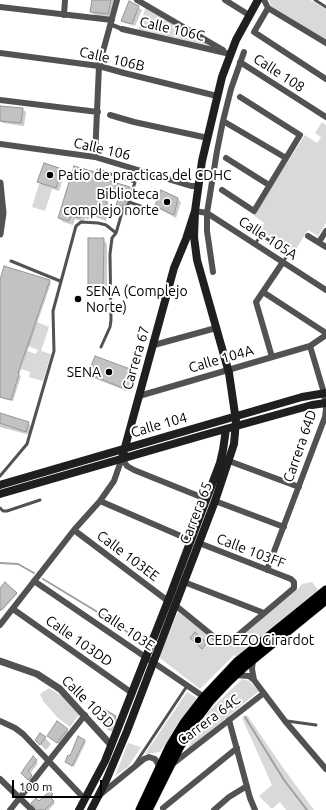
<!DOCTYPE html>
<style>
body{margin:0}
#map{position:relative;width:326px;height:810px;overflow:hidden;background:#fff;font-family:Ubuntu,sans-serif}
canvas{display:block}
.scale{position:absolute;left:12px;top:780px;width:90px;height:18px;box-sizing:border-box;border:2px solid #000;border-top:0;padding-left:5px;font-size:12px;line-height:14px;white-space:nowrap;color:#000;-webkit-text-stroke:3px #fff;paint-order:stroke}
</style>
<div id="map">
<canvas width="326" height="810"></canvas>
<div class="scale">100 m</div>
</div>
<script>
const ctx = document.querySelector('canvas').getContext('2d');
ctx.lineJoin = 'round';
function fill(path, color) { ctx.fillStyle = color; ctx.fill(path, 'evenodd'); }
const shape = rows => new Path2D(rows.map(r => 'M' + r).join(''));
function strokePath(path, color, width, dash) { ctx.strokeStyle = color; ctx.lineWidth = width; ctx.lineCap = dash ? 'butt' : 'round'; ctx.setLineDash(dash || []); ctx.stroke(path); }
function drawText(font, color, halo, rows, align = 'center') {
  ctx.font = font + ' Ubuntu,sans-serif'; ctx.lineWidth = 4; ctx.setLineDash([]); ctx.textBaseline = 'middle'; ctx.strokeStyle = halo; ctx.fillStyle = color; for (const [text, x, y, turn = 0] of rows) {
    ctx.save(); ctx.translate(x, y); ctx.rotate((+turn || 0) * Math.PI / 180); ctx.textAlign = isNaN(turn) ? turn : align; if (halo) ctx.strokeText(text, 0, 0); ctx.fillText(text, 0, 0); ctx.restore();
  }
}
fill(shape([
 [269,0,310,0,326,9,326,41,271,6],
 [146,6,222,52,138,32],
 [322,122,326,125,326,223,318,236,308,230,294,252,260,230,264,223,253,215,305,135,317,143,321,137,315,133],
 [39,184,52,189,45,211,32,207],
 [37,322,49,327,41,351,51,354,43,381,29,377,30,372,21,369,27,351,36,354,38,350,28,346],
 [312,582,319,591,236,657,234,655,200,689,160,658,160,654,178,612,224,647,297,590,302,584],
 [242,679,249,681,259,691,186,751,208,712],
 [49,688,63,697,79,715,70,727,57,717,43,701,40,694],
 [187,692,197,698,160,752,145,754],
 [247,715,284,769,314,810,286,810,280,802,272,809,259,796,272,785,242,718],
 [128,743,141,747,128,767,115,776]
]), '#d9d9d9');
fill(shape([
 [93,0,115,0,112,18,96,16,91,12],
 [130,2,142,10,135,26,125,23,122,20],
 [0,107,23,109,26,112,24,126,3,123,0,121],
 [62,169,65,172,59,191,41,185,39,182],
 [94,173,98,178,130,188,134,192,129,207,126,210,122,209,118,204,120,196,110,193,108,202,111,205,106,221,90,215,88,220,85,218,84,222,75,219,73,225,63,222,59,218],
 [161,192,178,199,181,202,176,218,159,209,156,206],
 [103,239,107,244,107,293,93,292,89,288],
 [49,281,51,283,19,375,21,376,13,401,0,398,0,283],
 [130,370,134,374,127,391,93,378,89,374],
 [0,414,28,423,32,427,30,435,0,427],
 [5,584,17,594,2,611,0,609,0,589],
 [115,717,118,720,112,732,99,719],
 [58,723,70,733,60,745,51,739],
 [45,738,51,744,46,750,36,740],
 [84,740,86,742,74,767,68,764,70,757],
 [33,758,38,763,30,774,33,777,30,781,22,773],
 [50,792,54,797,51,799,55,803,49,810,37,810,39,802]
]), '#0003');
strokePath(shape([
 [0,563,18,564,34,573],
 [43,579,114,622,139,641],
 [245,717,284,780,307,810]
]), '#a0a0a0', 2);
const building = shape([
 [92,0,111,0,108,14,90,12,92,0],
 [129,1,139,6,132,24,121,21,129,1],
 [0,106,23,108,21,123,0,121,0,106],
 [44,163,62,169,56,188,37,182,44,163],
 [74,166,95,172,94,176,130,187,125,203,122,206,116,205,120,194,106,190,103,199,107,200,102,217,86,212,84,216,81,215,80,218,71,216,69,221,58,218,74,166],
 [161,190,178,198,174,215,155,206,161,190],
 [88,238,104,238,103,289,88,289,88,238],
 [4,266,50,280,18,373,19,374,11,400,0,397,0,280,4,266],
 [95,356,130,369,123,388,88,374,95,356],
 [0,413,29,422,26,432,0,423,0,413],
 [5,582,17,593,0,611,0,588,5,582],
 [195,632,207,643,202,649,190,638,195,632],
 [106,710,116,716,109,730,98,720,106,710],
 [57,721,68,729,57,743,47,736,57,721],
 [40,733,46,737,40,745,35,740,40,733],
 [78,736,85,740,72,766,65,762,68,755,70,756,78,736],
 [33,756,37,760,28,771,32,775,28,780,21,773,33,756],
 [50,791,53,794,50,797,54,801,45,810,36,810,31,803,36,798,39,801,50,791]
]);
fill(building, '#c2c2c2');
strokePath(building, '#969696', 1);
const primary = shape([
 [140,810,170,746,184,723,204,697,237,662,326,590],
 [148,810,179,748,195,721,210,701,229,681,245,666,326,600]
]);
strokePath(primary, '#dbdbdb', 10);
strokePath(shape([
 [315,0,326,7],
 [98,170,135,182,129,202],
 [255,244,261,235,289,253,283,262],
 [11,261,60,281],
 [101,347,110,327,111,320,110,254,112,238,116,233],
 [0,476,27,444,54,351,53,311,76,226,81,222,98,223,106,225,116,233,123,209,128,205,129,202,143,207],
 [0,508,3,511,7,511,40,500],
 [287,721,316,725],
 [135,764,187,686]
]), '#525252', 3);
strokePath(shape([
 [110,24,122,29]
]), '#525252', 4.5);
strokePath(shape([
 [137,0,223,50],
 [225,0,249,15],
 [264,0,268,8,326,43],
 [0,7,112,20],
 [268,8,254,32,326,79],
 [64,15,65,0],
 [122,29,230,54],
 [0,53,99,66,124,73,217,96],
 [240,62,326,117],
 [0,100,98,112],
 [110,115,134,122,208,138],
 [223,121,286,158],
 [0,144,95,157,191,186,198,186],
 [95,157,99,66,117,0],
 [226,158,269,185],
 [222,190,254,211,300,135,240,97],
 [195,211,207,213,326,290],
 [308,236,326,247],
 [319,242,326,231],
 [213,272,207,231,207,213,217,151,223,121,231,89,244,52],
 [263,292,326,333],
 [154,345,216,328],
 [272,357,256,302,283,262],
 [139,396,310,346,326,335],
 [122,458,127,466,134,470,206,499],
 [229,461,299,487],
 [100,501,190,540],
 [215,501,284,527],
 [74,530,168,601],
 [267,570,325,417,326,409,324,393,310,346],
 [34,581,204,697],
 [184,582,264,613],
 [175,605,218,640,223,643,226,643,230,642,294,588,294,582,291,579,199,543],
 [13,609,132,693],
 [0,625,74,530,100,501,114,481,122,458],
 [253,659,252,669,254,680],
 [235,675,249,676,254,680,285,721,326,769],
 [229,720,250,798,255,810],
 [0,721,15,728,23,734,80,794],
 [174,763,264,693],
 [0,779,32,810],
 [101,794,144,759,149,757,155,759,158,764,159,769],
 [163,808,237,748],
 [10,810,85,715],
 [214,810,229,797,247,786]
]), '#525252', 6);
strokePath(shape([
 [0,183,3,213,0,234],
 [0,661,37,674,60,689,111,745]
]), '#525252', 7);
strokePath(shape([
 [122,458,174,268,186,239,195,211,202,161,222,77,236,40,258,0],
 [0,485,302,397,326,393],
 [0,494,204,435,312,405,326,403],
 [79,810,105,761,168,601,220,463,223,450,226,429],
 [91,810,105,783,127,731,215,501,234,444,236,421,229,373,197,260,194,237,195,211]
]), '#1f1f1f', 8);
strokePath(primary, '#000', 9);
for (const [x, y, r, color] of [
 [50,175,4,"#000"],
 [167,202,4,"#000"],
 [78,299,4,"#000"],
 [109,372,4,"#000"],
 [198,640,4,"#000"]
]) { const dot = new Path2D(); dot.arc(x, y, r, 0, 2 * Math.PI); ctx.fillStyle = color; ctx.fill(dot); strokePath(dot, '#fff', 1.5); }
drawText('14px', '#000', '#fff', [
 ["Calle 106C",172,29,13],
 ["Calle 106B",112,59,13],
 ["Calle 108",279,73,33],
 ["Calle 106",102,149,13],
 ["Calle 105A",268,238,33],
 ["Carrera 67",136,358,-74],
 ["Calle 104A",221,359,-16],
 ["Calle 104",159,425,-16],
 ["Carrera 64D",300,446,-71],
 ["Carrera 65",196,513,-69],
 ["Calle 103FF",251,551,21],
 ["Calle 103EE",128,556,37],
 ["Calle 103E",126,629,34],
 ["Calle 103DD",79,641,35],
 ["Calle 103D",88,702,45],
 ["Carrera 64C",209,720,-37]
]);
drawText('14px', '#000', '#fff', [
 ["Patio de practicas del CDHC",58,175],
 ["Biblioteca",159,194,"right"],
 ["complejo norte",159,210,"right"],
 ["SENA (Complejo",86,291],
 ["Norte)",86,307],
 ["SENA",101,372,"right"],
 ["CEDEZO Girardot",206,640]
], 'left');
</script>
